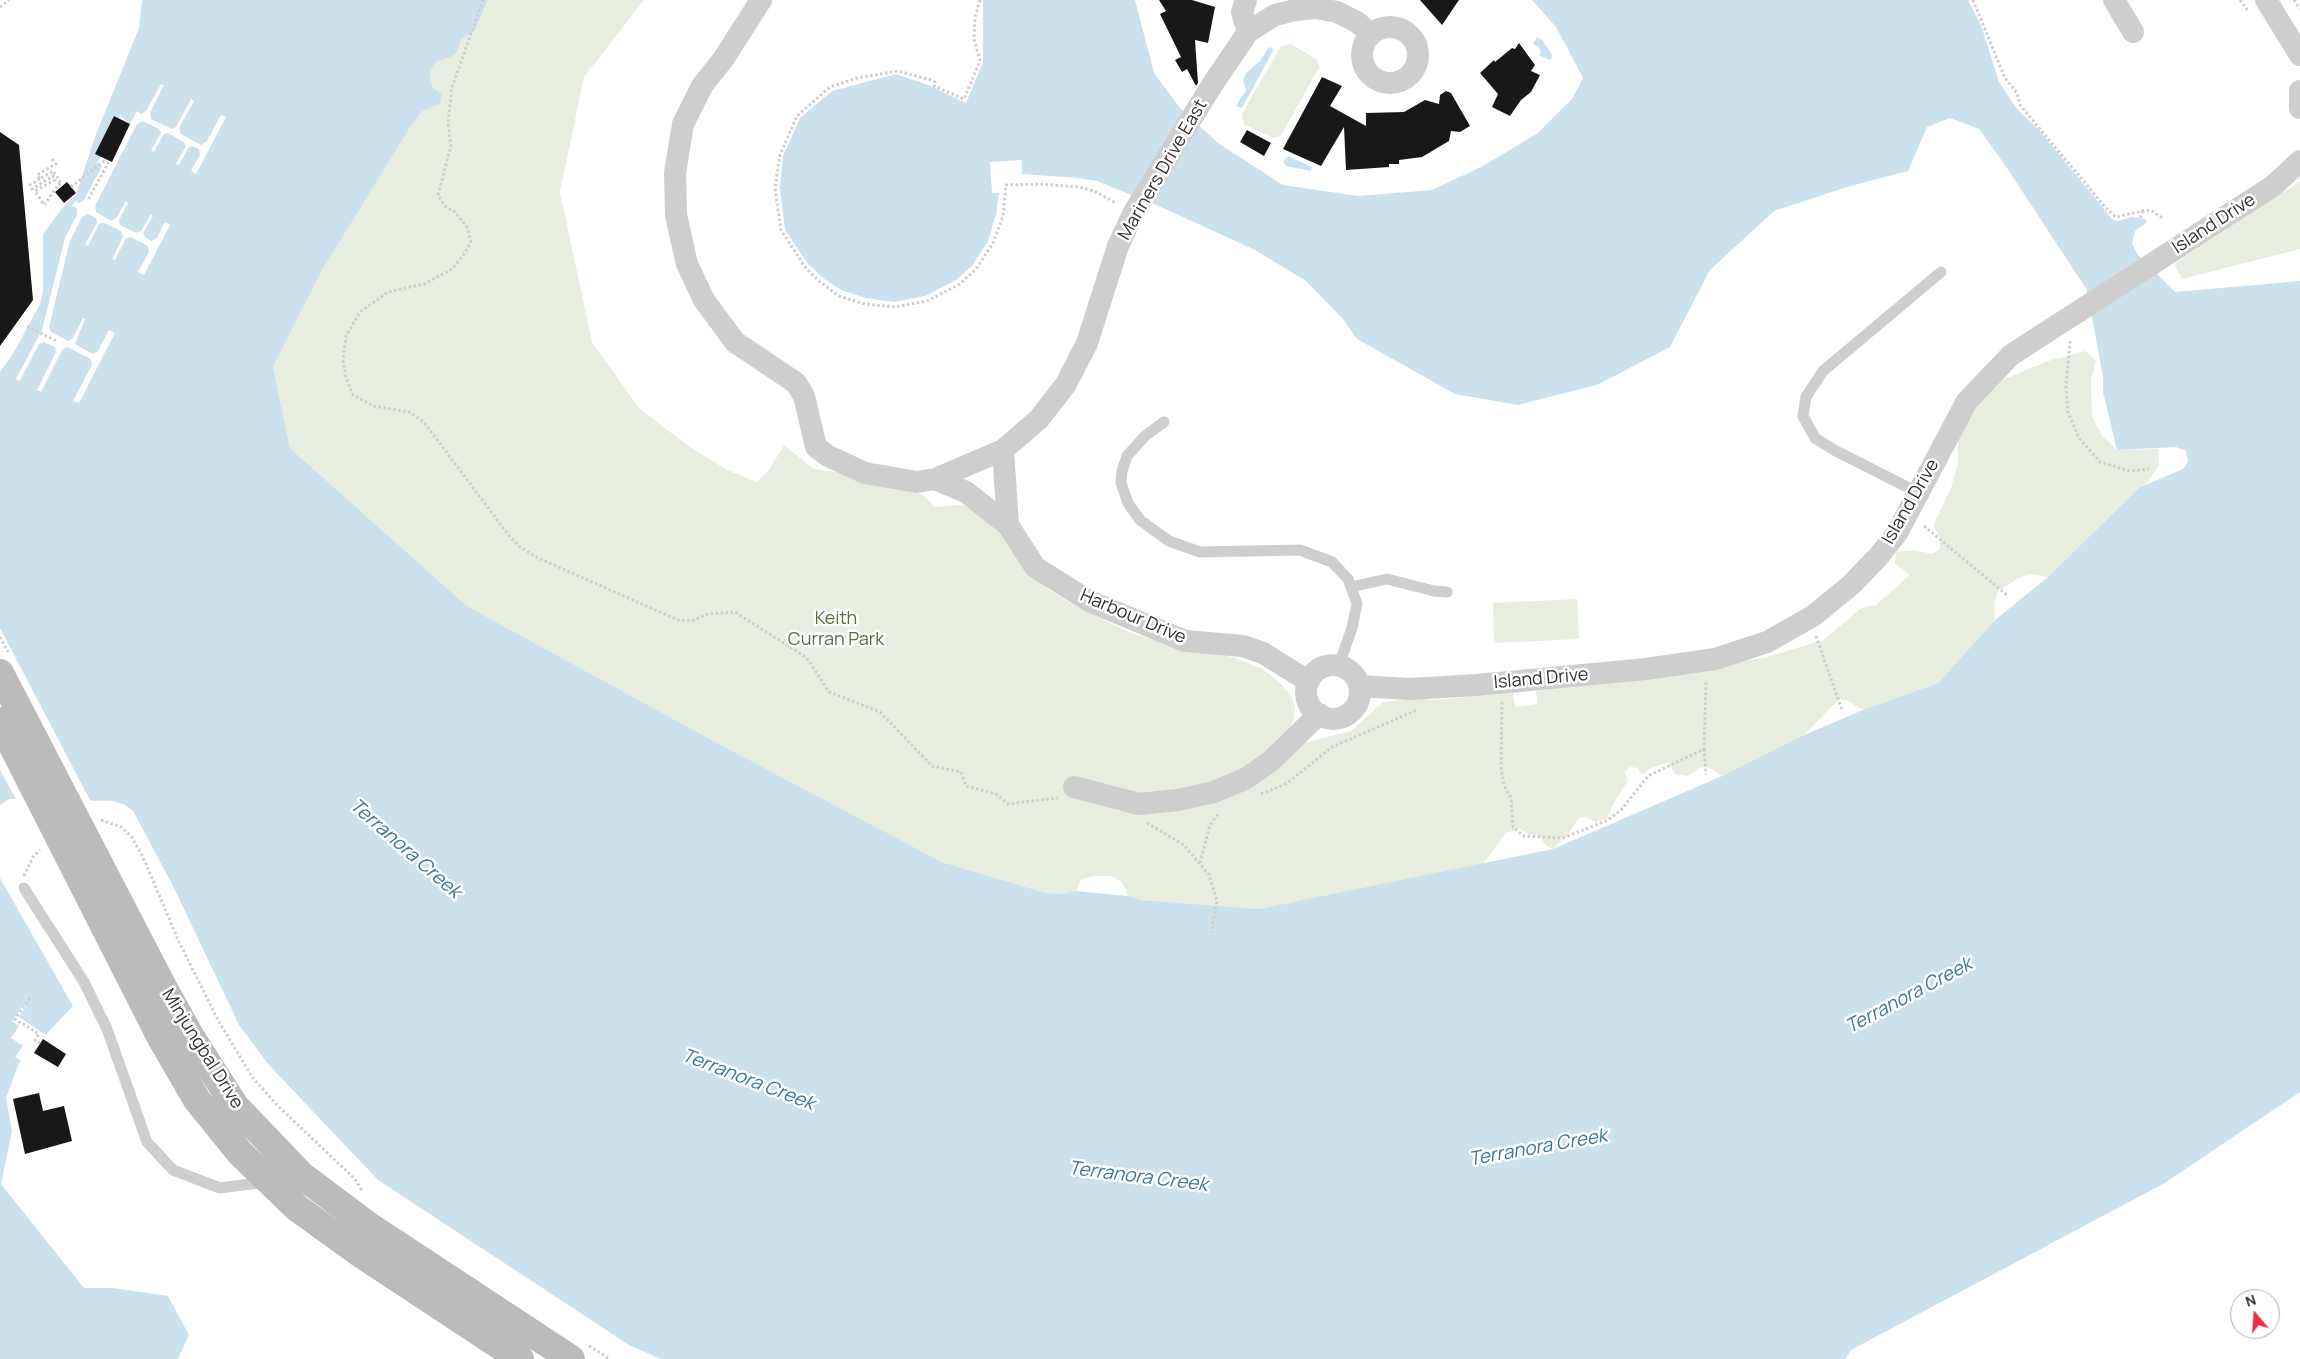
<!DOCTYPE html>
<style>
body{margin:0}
#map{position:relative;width:2300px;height:1359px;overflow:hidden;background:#fff;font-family:Manrope,sans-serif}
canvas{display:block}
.north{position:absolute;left:2230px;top:1289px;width:50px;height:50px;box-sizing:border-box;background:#fff;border:1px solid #adadad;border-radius:50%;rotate:342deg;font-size:14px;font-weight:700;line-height:20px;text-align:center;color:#313131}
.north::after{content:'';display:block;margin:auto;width:18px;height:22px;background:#ed2e45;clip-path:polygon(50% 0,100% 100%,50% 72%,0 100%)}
</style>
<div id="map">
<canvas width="2300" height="1359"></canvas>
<div class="north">N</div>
</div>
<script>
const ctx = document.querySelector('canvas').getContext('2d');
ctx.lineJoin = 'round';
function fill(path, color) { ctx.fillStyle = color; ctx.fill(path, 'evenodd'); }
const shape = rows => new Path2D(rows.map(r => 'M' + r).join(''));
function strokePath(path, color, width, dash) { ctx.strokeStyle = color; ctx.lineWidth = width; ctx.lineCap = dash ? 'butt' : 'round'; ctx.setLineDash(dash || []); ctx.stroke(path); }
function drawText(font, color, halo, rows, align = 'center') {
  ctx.font = font + ' Manrope,sans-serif'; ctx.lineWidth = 5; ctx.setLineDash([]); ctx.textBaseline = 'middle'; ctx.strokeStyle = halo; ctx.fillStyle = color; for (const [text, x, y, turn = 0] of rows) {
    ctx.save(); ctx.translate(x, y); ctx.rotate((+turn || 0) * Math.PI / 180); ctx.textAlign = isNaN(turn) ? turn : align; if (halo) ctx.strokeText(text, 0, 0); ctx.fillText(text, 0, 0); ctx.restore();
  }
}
fill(shape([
 [488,0,644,0,584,77,560,192,592,342,639,408,687,445,727,470,757,482,769,470,784,445,814,469,880,478,925,496,934,507,961,505,984,509,1029,573,1049,590,1075,606,1129,632,1183,649,1220,653,1261,668,1277,680,1290,694,1295,707,1294,720,1264,775,1281,767,1295,750,1307,742,1351,731,1383,702,1416,698,1433,700,1513,693,1515,707,1537,704,1536,691,1701,669,1767,657,1823,640,1863,607,1876,605,1910,575,1895,564,1896,552,1915,550,1932,554,1939,550,1941,539,1933,526,1951,488,1958,463,1958,431,1964,416,2000,381,2048,361,2085,351,2096,360,2091,381,2092,417,2103,437,2117,450,2158,449,2159,465,2148,482,2140,487,2048,577,2030,574,2019,578,1998,591,1994,604,1995,620,1938,683,1863,710,1848,701,1839,699,1804,735,1722,776,1708,767,1699,768,1688,776,1675,774,1668,762,1649,769,1646,773,1641,774,1638,768,1630,767,1625,772,1628,781,1613,804,1607,818,1595,822,1586,817,1579,818,1569,833,1553,849,1546,846,1539,835,1529,835,1520,829,1506,833,1482,865,1259,909,1142,900,1128,896,1122,882,1111,876,1092,876,1081,880,1076,891,1062,894,1046,893,942,862,721,745,467,606,290,448,273,367,322,270,365,199,409,129,422,111,442,94,434,89,430,80,431,70,437,61,451,56,458,50,461,39,475,31],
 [1291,44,1316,59,1319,67,1281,136,1273,138,1244,124,1242,114,1281,46],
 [2300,181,2300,249,2182,279,2174,264],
 [1577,599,1579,639,1494,643,1493,603]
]), '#e8eedf');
fill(shape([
 [142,0,488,0,475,31,461,39,458,50,451,57,437,61,431,70,430,80,434,89,442,94,440,104,422,111,409,129,322,270,273,367,290,448,467,606,721,745,942,862,1046,893,1062,894,1076,891,1128,896,1142,900,1259,909,1553,849,1722,776,1804,735,1863,710,1938,683,1995,620,2048,577,2140,487,2183,469,2188,462,2186,451,2176,447,2117,450,2103,392,2103,377,2087,290,2005,165,1979,129,1950,118,1927,127,1908,171,1847,187,1774,211,1710,270,1670,347,1597,385,1518,405,1455,394,1357,339,1343,319,1306,281,1255,250,1161,207,1097,181,1078,178,1022,174,1022,160,990,162,992,193,999,193,996,215,988,241,972,266,956,280,925,296,894,302,866,298,841,290,823,278,808,264,785,230,780,188,783,156,800,118,832,91,896,74,928,85,966,103,983,62,983,0,1135,0,1154,73,1180,108,1218,143,1283,185,1358,196,1432,190,1483,166,1538,133,1572,99,1583,78,1556,27,1532,0,1968,0,1981,25,1999,82,2017,109,2039,130,2113,220,2118,221,2132,217,2145,219,2147,222,2135,231,2132,244,2138,255,2175,292,2300,281,2300,1092,2163,1184,1851,1350,1845,1359,661,1359,629,1345,378,1180,268,1064,239,1025,174,888,133,811,125,805,113,801,9,799,0,805,0,372,13,354,40,304,43,291,43,234,64,206,76,195,95,137,139,28],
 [1537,37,1542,40,1553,56,1550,60,1539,55,1541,52,1539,47,1533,44],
 [1269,47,1274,49,1242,108,1236,106,1246,90,1243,80,1246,73,1260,61],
 [1288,156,1312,167,1311,171,1286,166,1283,161],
 [0,878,73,1006,19,1063,6,1098,12,1131,1,1184,84,1288,113,1288,168,1296,189,1335,178,1359,0,1359]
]), '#cbe2ee');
fill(shape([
 [161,84,164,85,150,113,151,119,172,129,176,127,191,99,194,101,179,128,181,134,201,145,207,141,221,115,226,117,196,174,191,171,200,155,199,149,192,146,188,148,179,165,176,164,186,146,184,142,168,133,164,134,154,152,151,150,161,133,159,129,143,121,137,124,95,206,96,212,111,221,116,218,126,201,128,203,119,220,120,225,136,233,141,231,151,214,153,216,143,233,145,237,151,241,157,238,165,222,170,225,144,275,138,272,149,252,148,246,131,237,126,238,115,260,112,259,123,237,121,231,104,223,99,224,88,246,85,244,97,223,96,218,88,214,82,217,70,241,49,327,51,332,68,341,73,338,83,318,85,319,75,344,93,354,98,351,109,330,115,333,79,403,73,401,92,365,91,359,67,347,62,350,41,392,37,390,56,352,55,347,44,342,39,344,20,381,16,379,42,330,65,238,77,215,77,208,72,206,75,201,79,203,84,200,102,166,97,163,101,156,97,150,115,116,119,118,120,115,130,124,137,111,141,114,146,111],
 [0,628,92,804,17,801,0,770],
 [23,1005,26,1007,19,1017,46,1035,23,1062,15,1057,23,1046,11,1038,19,1026,12,1021]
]), '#fff');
fill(shape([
 [1159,0,1192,0,1215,7,1208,43,1195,40,1198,83,1196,86,1187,69,1182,72,1175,60,1181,57,1160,14,1166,11],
 [1420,0,1459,0,1442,25],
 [1519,43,1535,65,1531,71,1540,75,1531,92,1521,100,1510,116,1492,107,1498,94,1480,73,1494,60,1495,62,1512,48,1515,49],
 [1322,77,1342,86,1330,106,1366,126,1366,113,1404,112,1425,100,1439,104,1440,95,1446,91,1451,93,1470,126,1460,132,1451,131,1449,141,1422,157,1399,160,1399,164,1389,164,1389,167,1346,170,1344,127,1321,166,1283,149],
 [114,116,130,124,112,162,95,154],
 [1247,130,1271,143,1264,156,1240,142],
 [0,132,19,145,33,300,0,346],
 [67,182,76,193,64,203,55,192],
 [43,1039,66,1054,58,1067,34,1053],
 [39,1093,43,1111,64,1106,72,1141,25,1154,13,1099]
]), '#181818');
strokePath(shape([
 [483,0,452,87,448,122,451,146,438,195,445,206,455,212,467,227,471,241,465,253,452,269,424,284,388,292,360,312,346,336,343,360,346,378,353,395,373,406,409,412,424,422,510,537,519,546,538,558,678,620,692,621,708,614,735,612,807,658,829,692,880,712,932,766,961,772,966,786,996,794,1008,804,1058,798],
 [980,0,975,17,974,39,980,61,964,99,934,86,935,82,931,80,898,71,857,78,830,87,797,116,780,155,775,188,781,230,805,267,820,282,839,296,865,304,895,307,927,301,960,284,976,269,993,243,1003,216,1006,185,1040,184,1079,187,1094,191,1116,203],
 [1973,0,2005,78,2017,93,2020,105,2106,208,2116,217,2146,210,2152,211,2164,219],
 [2240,0,2248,11],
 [2294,0,2300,9],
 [0,7,9,0],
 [52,159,56,164,37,175,40,179,53,171,60,181,59,184],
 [40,179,30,185,32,189,53,176,55,180,35,191,44,205,59,184,61,187],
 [71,187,104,161,108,163,88,200],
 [2140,218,2143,210],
 [27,326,58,342],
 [2070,341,2066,387,2068,412,2079,438,2100,462,2130,471,2149,469],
 [1924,526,2008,596],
 [1816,636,1842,710],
 [0,637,8,652],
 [1502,702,1501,768,1504,785,1511,798,1513,827,1524,836,1563,838,1608,820,1621,810,1648,776,1704,749,1706,681],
 [1704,749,1706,775],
 [1261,794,1286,784,1332,747,1417,710],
 [101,820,121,827,131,836,143,857,179,942,218,1020,252,1077,279,1107,355,1179,363,1192],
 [1147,823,1184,845,1209,875,1217,901,1211,933],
 [1200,863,1210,825,1219,813],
 [24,876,33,857,40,850],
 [30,998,15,1019,39,1034,35,1040,40,1043],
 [589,1346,610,1359]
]), '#cecece', 3, [2.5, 2.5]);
strokePath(shape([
 [1164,422,1145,436,1127,456,1122,471,1121,483,1128,503,1140,520,1169,541,1200,552,1300,550,1332,562,1348,579,1357,604,1352,628,1339,665],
 [1919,493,1836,451,1815,438,1803,416,1806,397,1823,371,1941,272],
 [1351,587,1387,579,1434,591,1447,592],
 [24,888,84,982,107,1029,147,1142,173,1170,220,1188,266,1182]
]), '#cecece', 11);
strokePath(shape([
 [761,0,724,58,702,86,683,124,675,173,676,215,687,264,704,300,735,342,796,383,804,396,816,447,828,456,865,473,917,482,935,479,1003,450,1039,419,1066,384,1087,343,1118,246,1134,212,1212,85,1248,32,1275,15,1295,10,1316,8,1337,12,1357,22,1371,34],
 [1246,0,1242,12,1248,32],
 [2114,0,2133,32],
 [2266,0,2300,55],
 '1362 55a28 28 0 1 1 56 0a28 28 0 1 1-56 0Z',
 [2300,91,2300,108],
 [1003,450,1008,525,1035,567,1089,601,1185,641,1243,646,1263,653,1308,681],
 [935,479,966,492,1008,525],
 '1306 692a27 27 0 1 1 54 0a27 27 0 1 1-54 0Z',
 [1360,686,1409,689,1477,685,1646,669,1715,659,1767,642,1813,616,1851,585,1878,557,1897,533,1967,401,2011,355,2273,186,2300,161],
 [1074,787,1139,804,1178,800,1214,792,1245,779,1271,761,1319,714]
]), '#cecece', 22);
strokePath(shape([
 [0,673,163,987,191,1037,235,1106,301,1175,369,1226,571,1359],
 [0,721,161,1038,197,1100,240,1153,297,1208,358,1252,520,1359]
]), '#bbb', 28);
drawText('18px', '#313131', '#fff', [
 ["Mariners Drive East",1163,170,-60],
 ["Island Drive",2214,224,-33],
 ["Island Drive",1911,502,-60],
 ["Harbour Drive",1133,617,23],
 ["Island Drive",1541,679,-5],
 ["Minjungbal Drive",202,1049,58]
]);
drawText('18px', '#566f3c', '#fff', [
 ["Keith",836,619],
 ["Curran Park",836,640]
]);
drawText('italic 19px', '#3a7898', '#fff', [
 ["Terranora Creek",405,849,41],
 ["Terranora Creek",1909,996,-28],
 ["Terranora Creek",748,1080,21],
 ["Terranora Creek",1538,1148,-10],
 ["Terranora Creek",1138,1177,7]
]);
</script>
